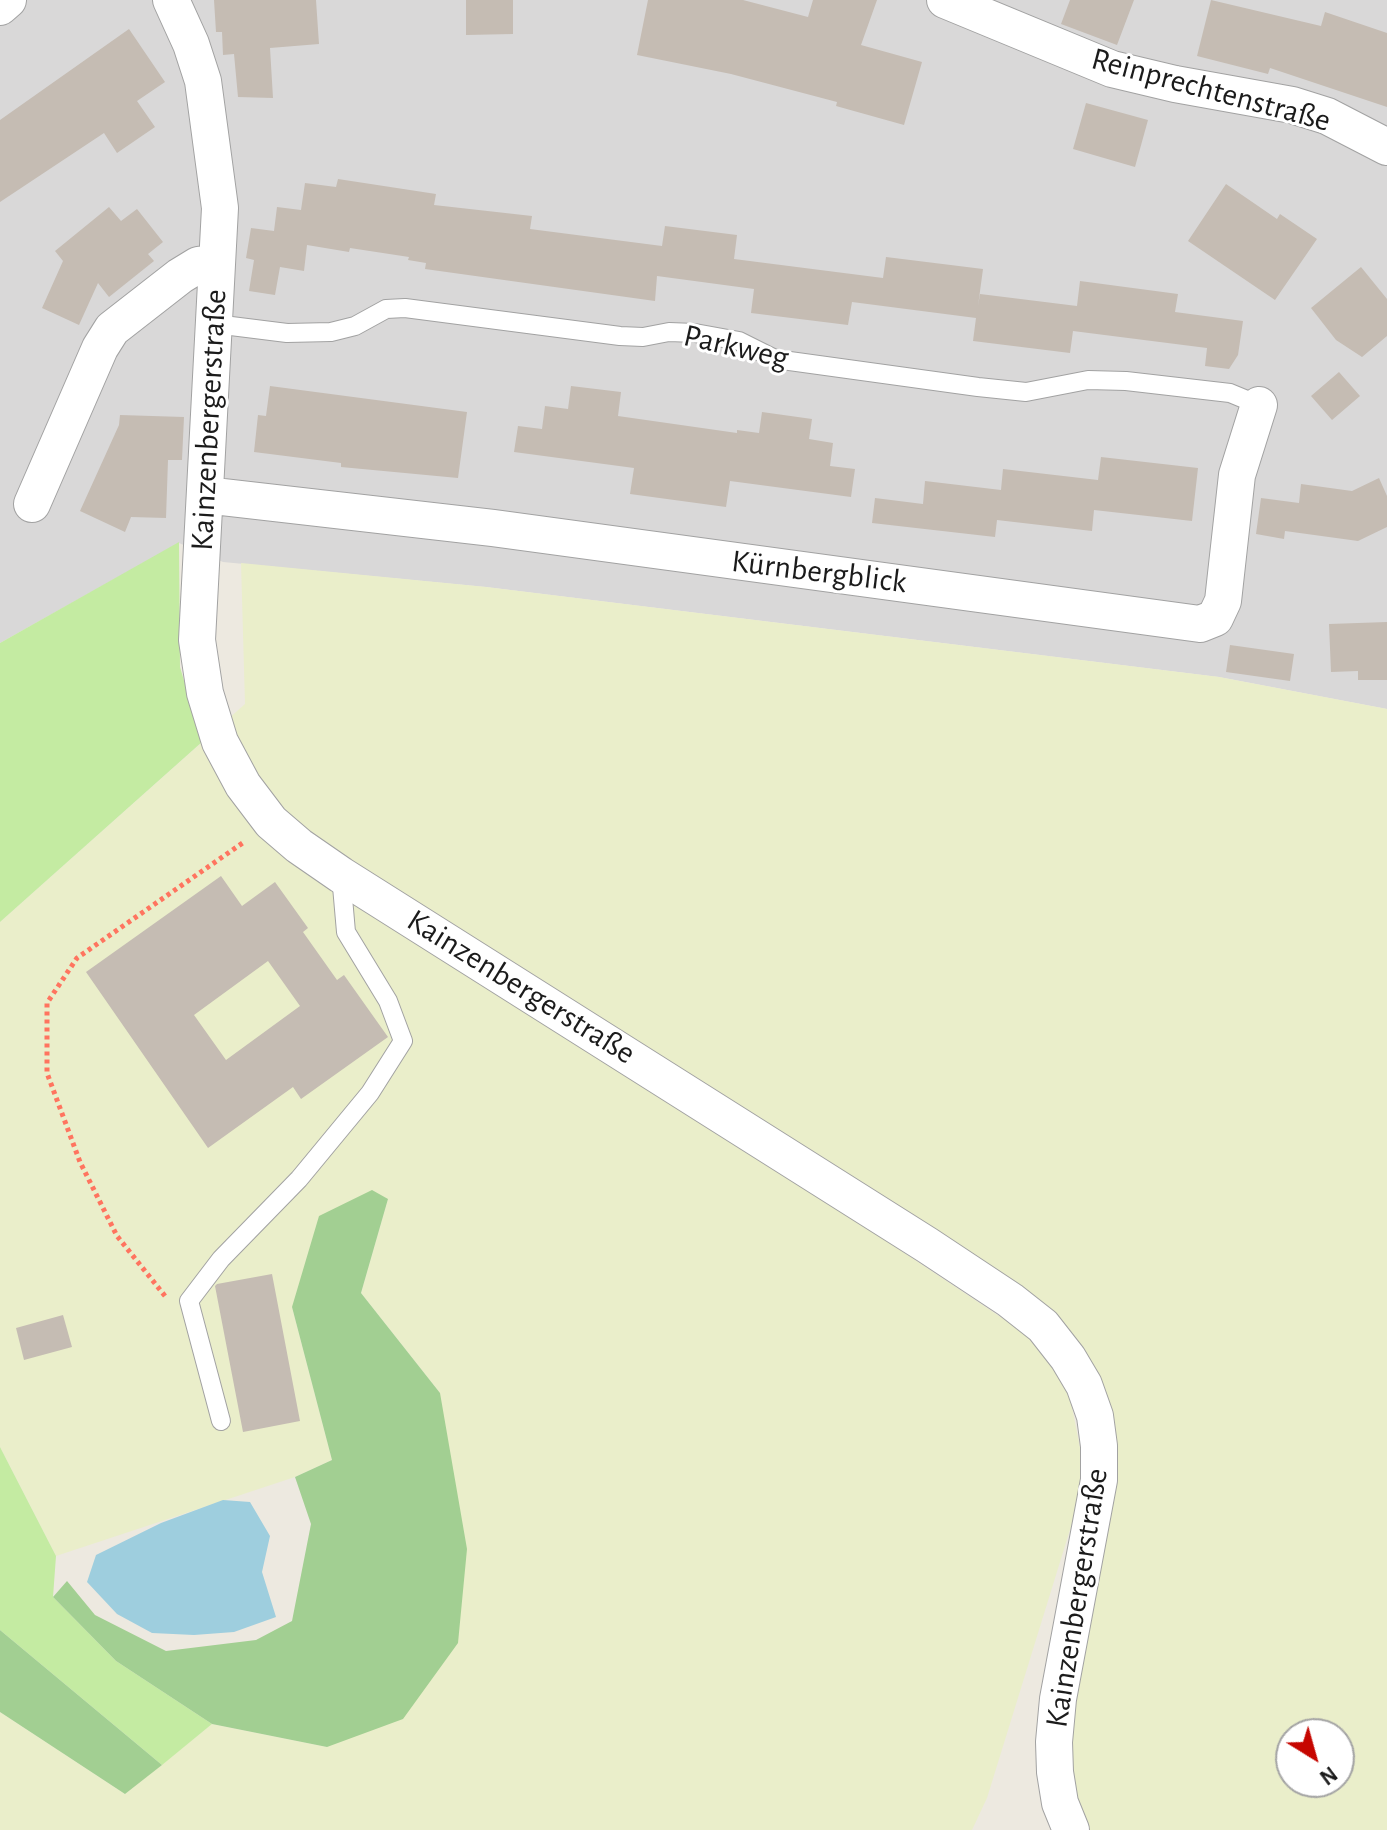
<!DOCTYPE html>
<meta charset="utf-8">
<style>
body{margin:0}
#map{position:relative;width:1387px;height:1830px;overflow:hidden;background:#ede9e0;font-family:"Alegreya Sans",sans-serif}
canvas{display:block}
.north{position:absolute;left:1275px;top:1718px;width:80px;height:80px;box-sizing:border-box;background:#fff;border:2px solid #a4a4a4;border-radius:50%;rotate:143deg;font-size:22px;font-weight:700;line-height:32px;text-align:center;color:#1b1b1b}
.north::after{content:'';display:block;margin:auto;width:28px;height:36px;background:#c60600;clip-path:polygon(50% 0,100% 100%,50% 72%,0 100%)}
</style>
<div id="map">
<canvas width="1387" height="1830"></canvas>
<div class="north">N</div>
</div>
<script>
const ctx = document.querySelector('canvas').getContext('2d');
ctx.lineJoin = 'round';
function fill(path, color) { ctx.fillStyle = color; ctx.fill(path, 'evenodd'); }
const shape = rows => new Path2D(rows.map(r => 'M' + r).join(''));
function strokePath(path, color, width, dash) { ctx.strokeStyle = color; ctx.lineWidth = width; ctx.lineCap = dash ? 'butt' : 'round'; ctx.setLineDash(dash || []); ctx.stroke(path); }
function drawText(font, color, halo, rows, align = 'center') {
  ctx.font = font + ' "Alegreya Sans",sans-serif'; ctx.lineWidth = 6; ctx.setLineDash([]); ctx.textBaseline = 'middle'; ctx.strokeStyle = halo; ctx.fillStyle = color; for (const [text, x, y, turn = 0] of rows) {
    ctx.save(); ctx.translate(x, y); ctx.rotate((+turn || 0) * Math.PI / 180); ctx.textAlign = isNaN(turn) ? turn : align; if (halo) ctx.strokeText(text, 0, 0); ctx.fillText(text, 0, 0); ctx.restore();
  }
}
fill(shape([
 [0,0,1387,0,1387,709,1219,677,486,587,223,562,179,543,0,643]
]), '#d9d8d8');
fill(shape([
 [241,563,486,587,1219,677,1387,709,1387,1830,1081,1830,1063,1745,1108,1472,1070,1341,789,1176,1035,1340,1069,1392,1086,1478,987,1798,972,1830,0,1830,0,1712,125,1794,212,1724,327,1747,440,1393,361,1293,388,1199,292,1307,332,1460,295,1477,56,1556,0,1447,0,922,245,704],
 [1291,1734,1339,1734,1339,1782,1291,1782]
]), '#eaeeca');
fill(shape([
 [179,542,180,667,202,742,0,922,0,643],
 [0,1447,56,1556,53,1597,116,1661,212,1724,162,1765,0,1630]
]), '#c4eba2');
fill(shape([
 [372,1190,388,1199,361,1293,440,1393,467,1549,458,1643,403,1719,327,1747,212,1724,116,1661,53,1597,67,1581,95,1615,166,1651,256,1640,292,1621,311,1524,295,1477,332,1460,292,1307,319,1216],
 [0,1630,162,1765,125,1794,0,1712]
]), '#a2cf92');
fill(shape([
 [223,1500,250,1502,270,1536,262,1572,276,1617,234,1632,194,1635,152,1633,117,1614,87,1582,96,1555,161,1523]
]), '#9ecede');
fill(shape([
 [214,0,316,0,319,44,270,48,273,98,238,97,234,54,223,55,222,32,216,32],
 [466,0,513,0,513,34,466,35],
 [648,0,743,0,808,17,813,0,877,0,861,45,922,62,904,125,836,106,837,102,731,74,637,55],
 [1070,0,1134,0,1117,45,1061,24],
 [1211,0,1321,26,1325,12,1387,33,1387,107,1270,68,1268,74,1197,56],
 [129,29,165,82,137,101,155,127,117,153,104,133,0,202,0,120],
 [1086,103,1148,120,1135,167,1073,149],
 [338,179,436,194,434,205,532,216,530,229,662,246,665,226,737,235,734,259,883,278,886,257,983,269,978,306,980,294,1077,306,1080,281,1178,294,1175,312,1243,321,1238,355,1229,369,1205,366,1207,348,1073,331,1070,353,973,341,976,318,852,302,848,325,751,313,754,289,657,276,655,301,425,269,426,263,408,260,409,257,350,248,349,252,307,245,304,271,280,267,275,295,249,291,254,260,246,258,251,228,274,231,277,207,301,210,305,183,336,187],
 [1226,184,1277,219,1280,214,1317,239,1275,300,1188,241],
 [109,207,121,221,137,209,163,242,148,254,154,261,109,297,98,283,79,325,42,308,63,261,55,251],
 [1361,267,1387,299,1387,336,1362,357,1336,340,1311,308],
 [1339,372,1360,396,1332,420,1311,396],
 [270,386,467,412,458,478,341,467,341,463,254,452,258,415,266,416],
 [571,386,621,392,618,416,737,433,737,430,759,433,762,412,812,419,809,439,833,443,830,466,855,469,851,497,730,481,726,507,630,494,634,468,514,452,518,426,542,429,545,406,568,409],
 [120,415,184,417,182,460,168,460,166,518,131,517,125,532,80,511,119,425],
 [1101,457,1198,468,1192,521,1094,510,1092,531,997,520,995,537,872,523,875,498,923,504,925,481,1001,490,1003,469,1098,480],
 [1379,478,1387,496,1387,527,1358,541,1285,531,1284,539,1256,534,1261,498,1299,503,1301,484,1352,491],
 [1387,622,1387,680,1358,680,1358,671,1331,672,1329,624],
 [1230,645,1294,654,1290,681,1226,672],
 [221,876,242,906,275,882,308,928,303,932,337,980,344,975,388,1037,301,1099,293,1087,208,1148,86,972],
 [268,961,300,1006,226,1060,194,1015],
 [272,1274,300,1421,243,1432,215,1286,217,1284],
 [63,1315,72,1347,24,1360,16,1328]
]), '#c5bcb3');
const service = shape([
 [215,324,287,333,331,332,355,326,386,309,405,308,620,336,643,337,669,332,695,333,739,341,775,359,978,387,1026,392,1088,380,1126,381,1230,393,1259,405],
 [221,1421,189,1301,221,1259,299,1179,370,1093,403,1041,388,1001,346,932,341,875]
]);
const minor = shape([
 [171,0,191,44,203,81,220,208,197,640,205,693,220,742,243,785,271,822,299,846,341,875,927,1245,1010,1300,1043,1326,1068,1358,1084,1385,1095,1416,1099,1446,1099,1480,1058,1699,1054,1742,1055,1772,1060,1803,1071,1830],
 [945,0,1112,69,1175,84,1292,105,1327,116,1387,147],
 [0,7,8,0],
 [205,495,493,528,1200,624,1215,618,1223,601,1237,475,1259,405],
 [32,504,100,348,112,329,180,276,198,265,217,262]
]);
strokePath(service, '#a2a2a2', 20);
strokePath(minor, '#a2a2a2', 38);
strokePath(shape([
 [165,1296,117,1236,80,1162,47,1073,47,1003,77,958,244,842]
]), '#ff745f', 5, [4, 4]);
strokePath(service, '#fff', 18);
strokePath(minor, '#fff', 36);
drawText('32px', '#1b1b1b', '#fff', [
 ["Reinprechtenstraße",1211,90,15],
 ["Parkweg",736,347,13],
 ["Kainzenbergerstraße",209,420,-87],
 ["Kürnbergblick",819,572,7],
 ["Kainzenbergerstraße",521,987,32],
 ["Kainzenbergerstraße",1077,1598,-81]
]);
</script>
